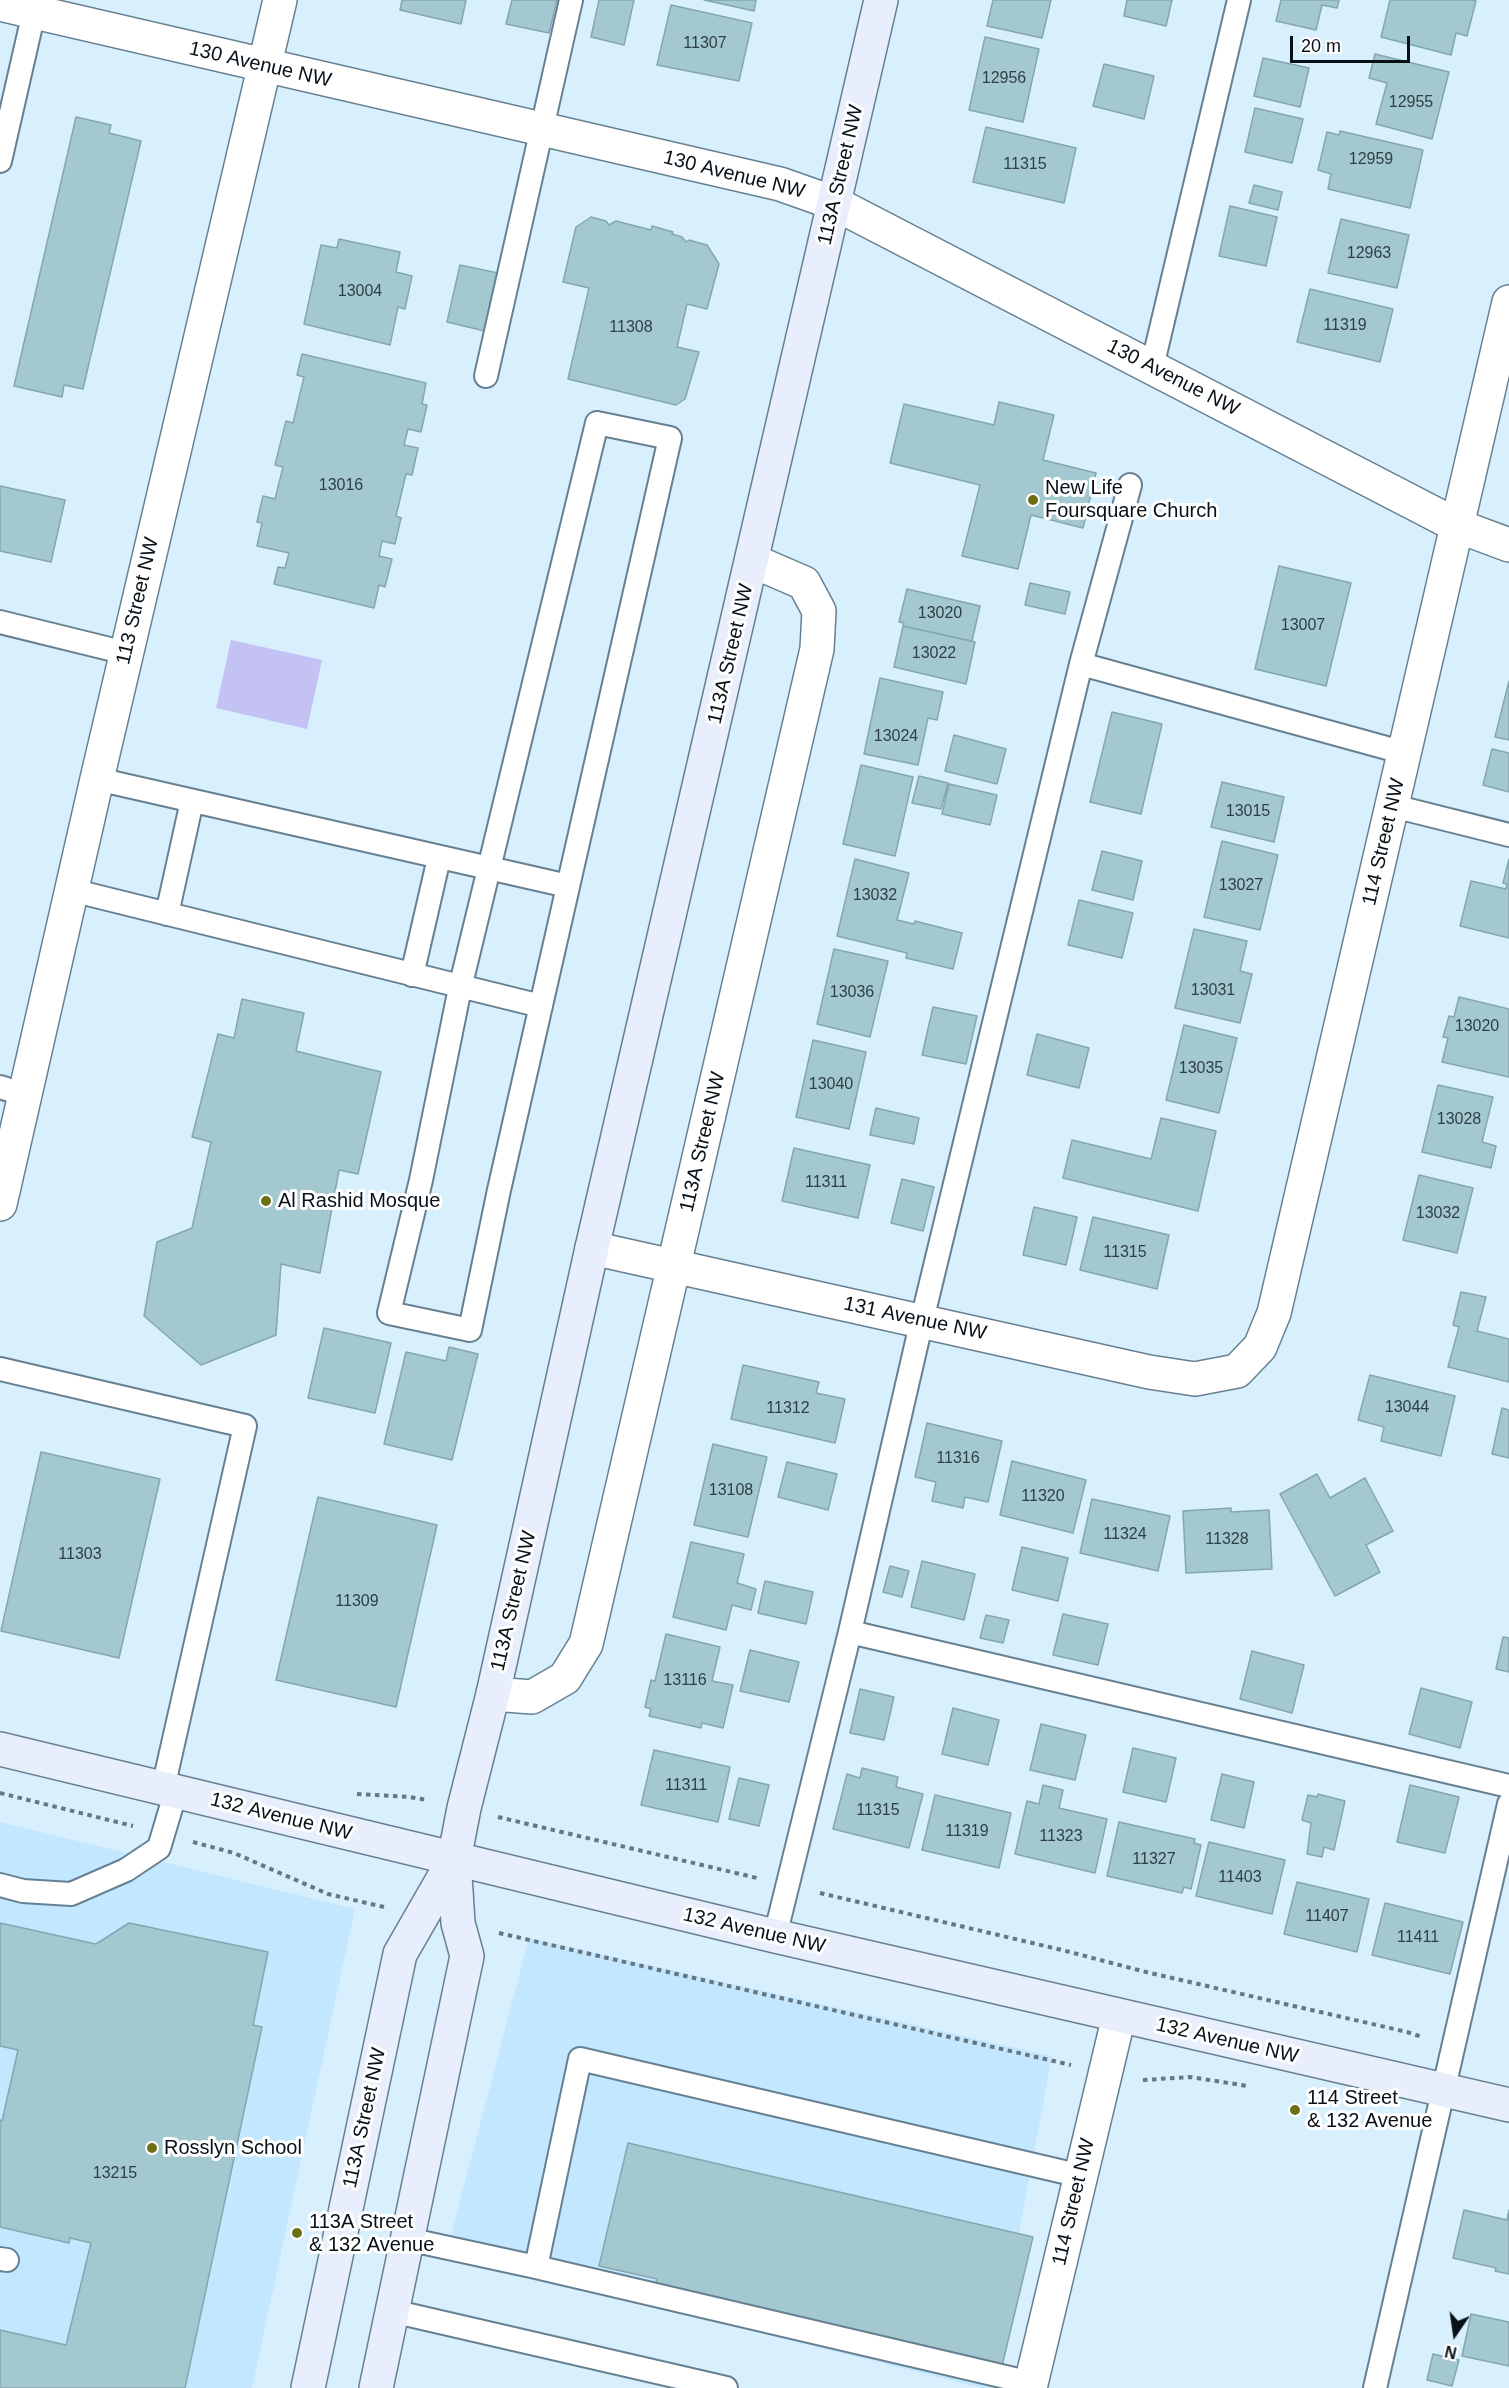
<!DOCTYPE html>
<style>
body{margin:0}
#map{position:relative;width:1509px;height:2388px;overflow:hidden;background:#d8effe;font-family:Arial,sans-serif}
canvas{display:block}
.north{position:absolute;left:1425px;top:2304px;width:60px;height:60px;-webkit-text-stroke:4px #fff;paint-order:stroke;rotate:193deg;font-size:16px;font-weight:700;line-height:24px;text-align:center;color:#071117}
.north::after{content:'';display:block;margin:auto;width:21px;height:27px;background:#071117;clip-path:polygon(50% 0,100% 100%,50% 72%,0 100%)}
.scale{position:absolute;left:1290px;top:36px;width:120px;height:27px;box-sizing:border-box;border:3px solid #071117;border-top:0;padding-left:8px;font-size:18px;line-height:21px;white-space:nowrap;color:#071117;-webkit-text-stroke:4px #fff;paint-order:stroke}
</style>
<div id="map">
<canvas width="1509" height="2388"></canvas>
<div class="north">N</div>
<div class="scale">20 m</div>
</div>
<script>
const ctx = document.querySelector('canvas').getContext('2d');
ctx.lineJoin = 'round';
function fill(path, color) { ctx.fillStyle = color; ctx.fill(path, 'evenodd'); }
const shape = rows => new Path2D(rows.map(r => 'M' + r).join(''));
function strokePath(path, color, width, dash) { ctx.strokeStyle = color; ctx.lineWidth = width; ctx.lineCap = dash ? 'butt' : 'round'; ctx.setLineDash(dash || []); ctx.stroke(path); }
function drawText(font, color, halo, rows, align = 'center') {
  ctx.font = font + ' Arial,sans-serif'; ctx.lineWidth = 6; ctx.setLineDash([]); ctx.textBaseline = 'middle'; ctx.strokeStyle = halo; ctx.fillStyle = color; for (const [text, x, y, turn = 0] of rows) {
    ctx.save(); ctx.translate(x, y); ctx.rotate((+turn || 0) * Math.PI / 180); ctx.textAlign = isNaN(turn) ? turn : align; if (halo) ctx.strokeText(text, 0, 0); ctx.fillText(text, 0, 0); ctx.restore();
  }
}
fill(shape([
 [0,1822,355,1909,252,2388,0,2388],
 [529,1938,1052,2056,990,2388,981,2388,446,2254]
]), '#c3e7fe');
fill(shape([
 [231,640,322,660,307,729,216,708]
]), '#c4c1f3');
const building = shape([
 [402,0,466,0,461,24,400,10,402,0],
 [512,0,557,0,549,33,506,24,512,0],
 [599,0,634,0,624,45,591,37,599,0],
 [704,0,756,0,754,11,704,0],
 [993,0,1051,0,1042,38,987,26,993,0],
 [1127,0,1172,0,1166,26,1124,16,1127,0],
 [1281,0,1339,0,1337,8,1322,5,1316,30,1276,21,1281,0],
 [1390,0,1473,0,1476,1,1467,36,1456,33,1451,55,1381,37,1390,0],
 [671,5,752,23,739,81,657,65,671,5],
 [985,37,1039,49,1023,122,969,110,985,37],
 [1375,54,1449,72,1432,139,1376,124,1387,83,1369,78,1375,54],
 [1263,58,1309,68,1300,107,1254,96,1263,58],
 [1104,64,1154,76,1144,119,1093,106,1104,64],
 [1255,108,1303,119,1292,163,1245,152,1255,108],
 [76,117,111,125,109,133,141,141,83,389,64,385,62,397,14,386,76,117],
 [986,127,1076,148,1064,203,973,182,986,127],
 [1340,131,1423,150,1410,208,1328,189,1331,174,1318,170,1327,132,1339,135,1340,131],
 [1254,185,1282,192,1278,210,1249,203,1254,185],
 [1230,206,1277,217,1266,266,1219,256,1230,206],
 [591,217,606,221,609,225,616,221,651,230,652,226,673,232,672,234,682,237,686,242,689,240,707,245,719,264,707,309,687,304,677,347,699,352,685,399,676,405,568,379,589,288,563,282,576,227,591,217],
 [1341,219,1409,235,1397,288,1328,273,1341,219],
 [339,239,400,252,396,272,412,276,405,309,398,307,390,345,304,324,321,245,337,248,339,239],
 [460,265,498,273,485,331,447,322,460,265],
 [1310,289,1393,309,1380,362,1297,342,1310,289],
 [302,354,426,383,422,404,427,405,421,432,408,429,404,445,418,448,412,475,406,474,396,516,401,518,395,544,382,541,379,556,392,559,385,587,379,585,374,608,274,584,278,567,285,568,289,553,257,546,262,523,257,522,263,496,275,499,283,467,275,465,286,421,293,423,304,377,297,375,302,354],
 [999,402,1054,415,1043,460,1096,473,1083,528,1031,515,1018,569,962,556,980,485,890,463,904,404,994,425,999,402],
 [0,486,65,500,51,562,0,551,0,486],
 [1279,566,1351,583,1326,686,1255,669,1279,566],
 [1030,583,1070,592,1065,614,1025,605,1030,583],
 [907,589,980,606,972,641,903,626,904,623,899,622,907,589],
 [903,626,975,642,966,684,894,667,903,626],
 [880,678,943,692,937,720,928,718,918,765,864,754,880,678],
 [1509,681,1509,740,1495,737,1509,681],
 [1112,712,1162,724,1141,814,1090,802,1112,712],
 [954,735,1006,749,997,784,945,771,954,735],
 [1492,749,1509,753,1509,792,1483,785,1492,749],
 [861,765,913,777,895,856,843,844,861,765],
 [919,776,948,783,941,809,912,803,919,776],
 [1222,782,1284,797,1274,842,1211,827,1222,782],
 [949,784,997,795,990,825,942,814,949,784],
 [1222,841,1278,855,1260,930,1204,917,1222,841],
 [1102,851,1142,861,1133,900,1092,890,1102,851],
 [855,859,909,873,897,920,914,924,915,921,962,933,953,969,906,958,907,953,837,936,855,859],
 [1509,859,1509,938,1460,926,1471,881,1506,889,1507,884,1503,883,1509,859],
 [1079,900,1133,913,1122,958,1068,945,1079,900],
 [1194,929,1247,941,1240,971,1252,974,1240,1023,1175,1008,1194,929],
 [834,949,888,961,870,1037,817,1024,834,949],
 [1459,997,1509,1009,1509,1077,1442,1062,1448,1038,1443,1037,1449,1016,1454,1017,1459,997],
 [242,999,304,1013,296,1051,381,1072,358,1174,339,1170,320,1273,281,1264,276,1335,201,1365,144,1316,157,1242,192,1228,211,1142,192,1137,218,1034,234,1038,242,999],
 [933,1007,977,1016,966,1064,922,1055,933,1007],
 [1184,1025,1237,1038,1219,1113,1166,1100,1184,1025],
 [1037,1034,1089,1048,1079,1088,1027,1075,1037,1034],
 [813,1040,866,1052,849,1129,796,1117,813,1040],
 [1438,1085,1493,1097,1482,1142,1496,1146,1491,1168,1422,1152,1438,1085],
 [876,1108,919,1118,914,1144,870,1135,876,1108],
 [1161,1118,1216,1131,1198,1211,1063,1178,1072,1140,1151,1159,1161,1118],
 [794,1148,870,1165,858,1218,782,1201,794,1148],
 [1419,1175,1473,1188,1457,1253,1403,1240,1419,1175],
 [902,1179,934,1187,923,1231,891,1223,902,1179],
 [1034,1207,1077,1217,1066,1265,1023,1255,1034,1207],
 [1093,1217,1169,1235,1157,1289,1080,1270,1093,1217],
 [1461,1292,1486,1297,1477,1331,1509,1339,1509,1382,1448,1367,1459,1327,1453,1325,1461,1292],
 [324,1328,391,1343,375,1413,308,1398,324,1328],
 [449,1347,478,1354,452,1460,384,1444,406,1352,446,1361,449,1347],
 [743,1365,819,1382,816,1393,845,1399,835,1443,731,1419,743,1365],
 [1370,1375,1455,1396,1441,1456,1381,1441,1384,1427,1358,1420,1370,1375],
 [1502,1408,1509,1410,1509,1458,1492,1454,1502,1408],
 [927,1423,1002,1441,988,1502,965,1497,963,1508,932,1501,936,1482,915,1477,927,1423],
 [713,1444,767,1457,748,1537,694,1525,713,1444],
 [41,1452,160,1479,119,1658,1,1631,41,1452],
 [1012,1461,1086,1480,1073,1533,1000,1515,1012,1461],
 [787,1462,837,1474,828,1510,778,1497,787,1462],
 [1317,1474,1330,1498,1365,1478,1393,1531,1366,1545,1380,1572,1335,1596,1280,1494,1317,1474],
 [318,1497,437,1525,396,1707,276,1680,318,1497],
 [1092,1499,1170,1516,1158,1571,1080,1553,1092,1499],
 [1231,1508,1231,1512,1269,1510,1272,1569,1186,1573,1183,1511,1231,1508],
 [691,1542,744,1554,737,1583,756,1589,751,1610,732,1605,726,1630,673,1617,691,1542],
 [1022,1547,1068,1558,1058,1601,1012,1590,1022,1547],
 [922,1561,975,1574,964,1620,911,1607,922,1561],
 [890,1566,909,1571,902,1597,883,1592,890,1566],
 [765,1581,813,1592,806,1624,758,1613,765,1581],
 [1063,1614,1108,1624,1098,1665,1053,1655,1063,1614],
 [986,1615,1009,1620,1003,1643,980,1638,986,1615],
 [666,1634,720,1647,712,1681,733,1685,723,1728,702,1723,701,1728,649,1716,651,1709,645,1707,651,1680,655,1681,666,1634],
 [1503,1637,1509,1638,1509,1672,1496,1669,1503,1637],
 [750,1650,799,1662,789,1702,740,1691,750,1650],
 [1252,1651,1304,1665,1292,1713,1240,1699,1252,1651],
 [1421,1688,1472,1702,1460,1748,1409,1734,1421,1688],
 [860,1689,894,1697,884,1740,850,1733,860,1689],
 [953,1708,999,1720,988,1765,942,1754,953,1708],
 [1041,1724,1086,1735,1075,1780,1030,1770,1041,1724],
 [1133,1748,1176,1758,1166,1802,1123,1792,1133,1748],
 [654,1750,730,1767,718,1822,641,1805,654,1750],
 [862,1768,898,1777,896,1787,923,1794,909,1848,833,1829,847,1774,860,1778,862,1768],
 [1222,1774,1254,1782,1244,1828,1211,1820,1222,1774],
 [739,1778,769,1785,759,1826,729,1819,739,1778],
 [1043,1785,1063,1790,1059,1808,1107,1819,1095,1873,1015,1854,1027,1801,1039,1804,1043,1785],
 [1410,1785,1459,1797,1445,1853,1397,1842,1410,1785],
 [1318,1794,1345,1801,1334,1850,1324,1847,1322,1857,1307,1854,1311,1823,1302,1820,1308,1795,1317,1797,1318,1794],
 [935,1795,1011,1813,999,1868,922,1850,935,1795],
 [1119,1822,1195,1839,1194,1843,1201,1845,1191,1889,1184,1887,1182,1893,1107,1876,1119,1822],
 [1209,1842,1285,1860,1272,1914,1196,1896,1209,1842],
 [1297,1882,1369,1899,1357,1952,1284,1934,1297,1882],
 [1385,1903,1463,1922,1450,1974,1372,1955,1385,1903],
 [0,1923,96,1944,129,1923,268,1952,253,2025,262,2027,185,2388,0,2388,0,2330,66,2345,91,2243,70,2238,69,2243,0,2227,0,2120,2,2121,18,2050,0,2046,0,1923],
 [628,2143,1033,2237,1002,2366,655,2285,657,2279,599,2266,628,2143],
 [1464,2210,1507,2220,1509,2210,1509,2274,1495,2271,1496,2268,1453,2258,1464,2210],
 [1471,2314,1509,2322,1509,2366,1462,2356,1471,2314],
 [1433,2354,1459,2360,1452,2386,1427,2380,1433,2354]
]);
fill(building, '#a4c8d0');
strokePath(building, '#84a7af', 1.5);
const lane = shape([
 [0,161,34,12],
 [1152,367,1239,0],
 [486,376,571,0],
 [597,423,670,438,499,1190,470,1330,389,1313,421,1180,460,988,597,423],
 [0,622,126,653],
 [1081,664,1405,753],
 [97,779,568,886],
 [1393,806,1509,835],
 [71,890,541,1006],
 [167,914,192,801],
 [412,975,439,858],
 [0,1087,25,1095],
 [0,1369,245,1426,163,1788],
 [850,1632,922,1320,1081,664,1130,485],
 [0,1885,23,1891,71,1894,126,1870,159,1848,176,1791],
 [775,1936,850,1632,1509,1786],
 [407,2239,536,2267],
 [0,2259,7,2260],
 [392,2311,726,2388],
 [1031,2383,536,2267,580,2059,1081,2176],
 [1375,2388,1509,1804]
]);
const street = shape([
 [0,4,780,184,834,203,1458,526,1509,545],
 [0,1204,97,779,280,0],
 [592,1248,1149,1372,1195,1379,1237,1371,1260,1347,1274,1313,1509,302],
 [493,1694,532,1697,565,1678,586,1644,817,649,819,611,804,583,753,561],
 [1030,2388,1119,2016]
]);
const secondary = shape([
 [0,1749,775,1936,1509,2105],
 [308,2388,400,1954,454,1860],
 [376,2388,467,1956,458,1923,454,1860,464,1808,493,1694,592,1248,881,0]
]);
strokePath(lane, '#678091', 26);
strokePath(street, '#678091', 36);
strokePath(secondary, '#678091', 36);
strokePath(shape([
 [0,1793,133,1826],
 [357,1794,410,1797,427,1800],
 [498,1817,757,1878],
 [193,1842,234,1853,328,1894,384,1907],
 [820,1893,1062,1950,1146,1972,1407,2032,1422,2037],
 [499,1933,1071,2065],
 [1143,2080,1190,2077,1248,2086]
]), '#677781', 4, [4.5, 4.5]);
strokePath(lane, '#fff', 22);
strokePath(street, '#fff', 33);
strokePath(secondary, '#e8eefb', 33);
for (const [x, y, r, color] of [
 [1033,500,6,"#6b7015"],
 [266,1201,6,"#6b7015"],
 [1295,2110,6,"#6b7015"],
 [152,2148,6,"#6b7015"],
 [297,2233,6,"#6b7015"]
]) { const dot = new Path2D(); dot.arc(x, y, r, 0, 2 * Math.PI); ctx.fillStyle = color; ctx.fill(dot); strokePath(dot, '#fff', 2); }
drawText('16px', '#2e3f45', null, [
 ["11307",705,44],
 ["12956",1004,79],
 ["12955",1411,103],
 ["12959",1371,160],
 ["11315",1025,165],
 ["12963",1369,254],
 ["13004",360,292],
 ["11319",1345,326],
 ["11308",631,328],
 ["13016",341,486],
 ["13020",940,614],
 ["13007",1303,626],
 ["13022",934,654],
 ["13024",896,737],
 ["13015",1248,812],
 ["13027",1241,886],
 ["13032",875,896],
 ["13031",1213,991],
 ["13036",852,993],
 ["13020",1477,1027],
 ["13035",1201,1069],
 ["13040",831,1085],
 ["13028",1459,1120],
 ["11311",826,1183],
 ["13032",1438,1214],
 ["11315",1125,1253],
 ["13044",1407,1408],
 ["11312",788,1409],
 ["11316",958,1459],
 ["13108",731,1491],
 ["11320",1043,1497],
 ["11324",1125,1535],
 ["11328",1227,1540],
 ["11303",80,1555],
 ["11309",357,1602],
 ["13116",685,1681],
 ["11311",686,1786],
 ["11315",878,1811],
 ["11319",967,1832],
 ["11323",1061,1837],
 ["11327",1154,1860],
 ["11403",1240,1878],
 ["11407",1327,1917],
 ["11411",1418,1938],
 ["13215",115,2174]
]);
drawText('20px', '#071117', '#fff', [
 ["130 Avenue NW",260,65,13],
 ["130 Avenue NW",734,175,14],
 ["113A Street NW",841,175,-77],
 ["130 Avenue NW",1173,378,27],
 ["113 Street NW",138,601,-77],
 ["113A Street NW",731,654,-77],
 ["114 Street NW",1384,842,-77],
 ["113A Street NW",703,1142,-77],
 ["131 Avenue NW",915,1319,12],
 ["113A Street NW",514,1601,-77],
 ["132 Avenue NW",281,1817,14],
 ["132 Avenue NW",754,1931,13],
 ["132 Avenue NW",1227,2041,13],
 ["113A Street NW",365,2118,-78],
 ["114 Street NW",1074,2202,-77]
]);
drawText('20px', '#071117', '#fff', [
 ["New Life",1045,488],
 ["Foursquare Church",1045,511],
 ["Al Rashid Mosque",278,1201],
 ["114 Street",1307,2098],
 ["& 132 Avenue",1307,2121],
 ["Rosslyn School",164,2148],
 ["113A Street",309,2222],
 ["& 132 Avenue",309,2245]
], 'left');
</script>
